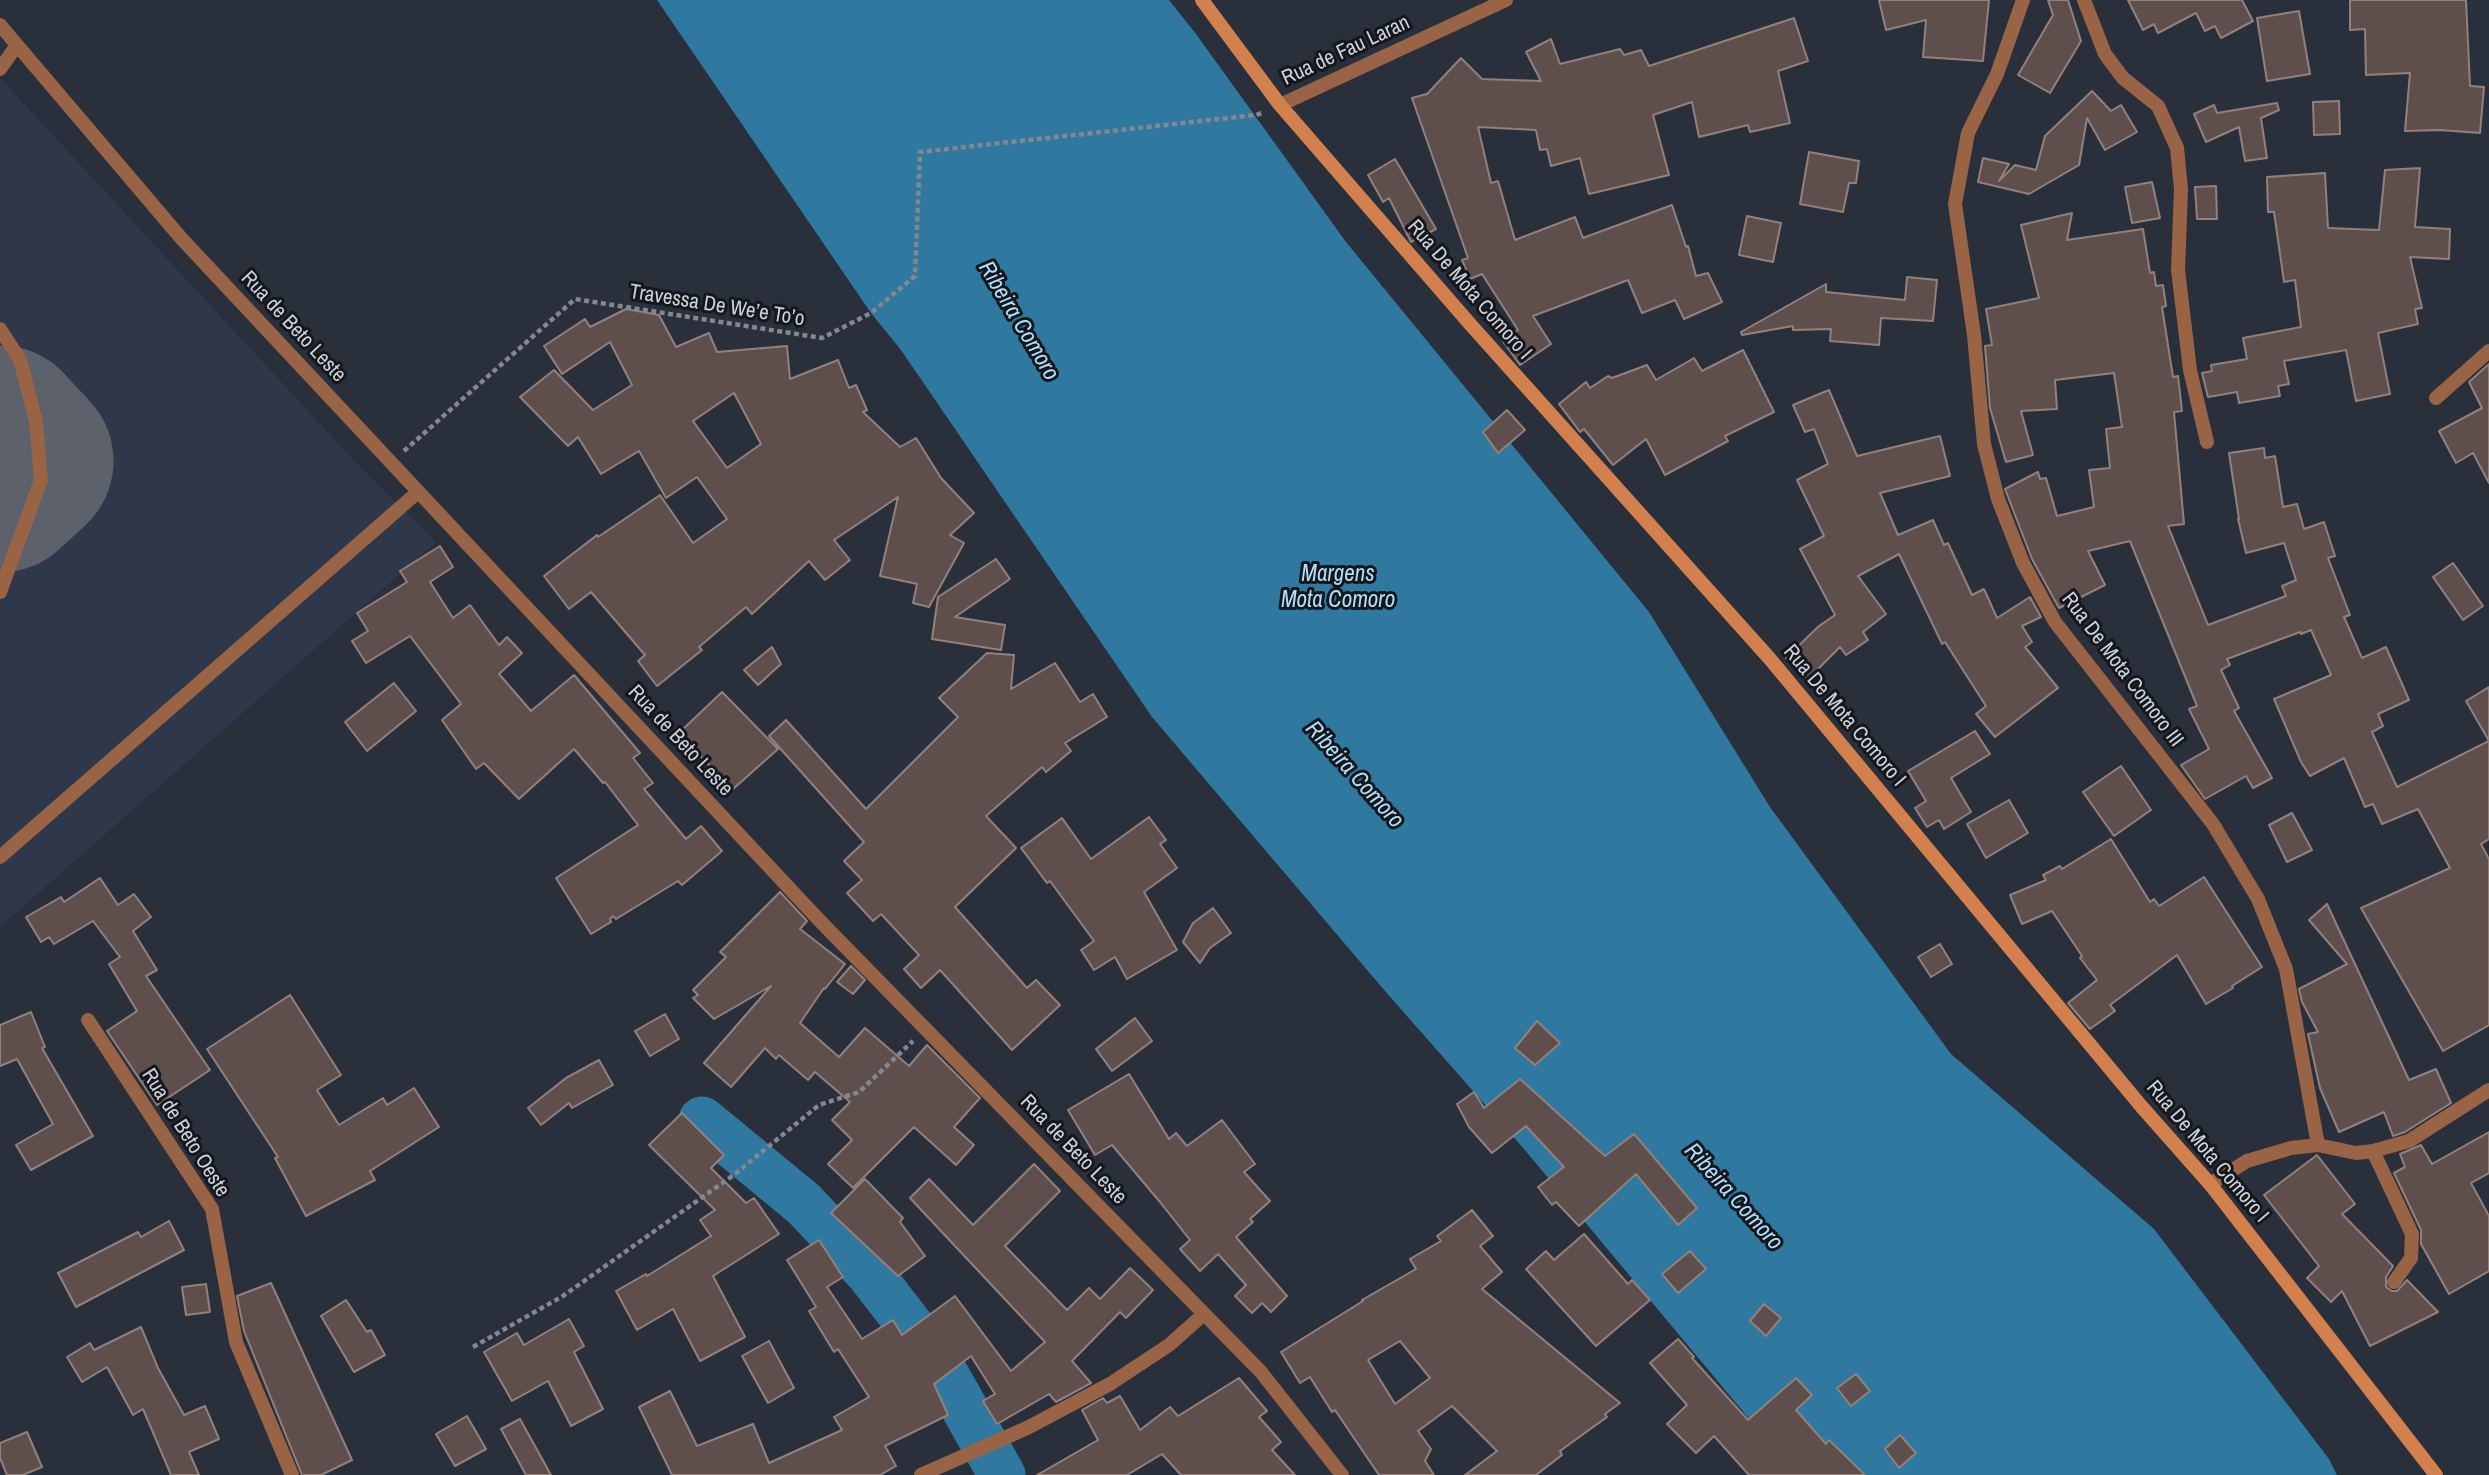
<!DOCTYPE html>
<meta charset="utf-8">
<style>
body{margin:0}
canvas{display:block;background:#292f3b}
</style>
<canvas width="2489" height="1475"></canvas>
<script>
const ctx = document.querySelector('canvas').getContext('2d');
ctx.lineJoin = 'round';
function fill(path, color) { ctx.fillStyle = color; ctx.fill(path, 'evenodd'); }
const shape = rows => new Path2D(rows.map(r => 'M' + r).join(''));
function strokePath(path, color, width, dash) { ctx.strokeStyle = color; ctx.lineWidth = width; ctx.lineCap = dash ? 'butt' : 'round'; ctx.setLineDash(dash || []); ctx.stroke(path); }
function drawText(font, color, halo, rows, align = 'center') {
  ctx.font = font + ' "Archivo Narrow",sans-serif'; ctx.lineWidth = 6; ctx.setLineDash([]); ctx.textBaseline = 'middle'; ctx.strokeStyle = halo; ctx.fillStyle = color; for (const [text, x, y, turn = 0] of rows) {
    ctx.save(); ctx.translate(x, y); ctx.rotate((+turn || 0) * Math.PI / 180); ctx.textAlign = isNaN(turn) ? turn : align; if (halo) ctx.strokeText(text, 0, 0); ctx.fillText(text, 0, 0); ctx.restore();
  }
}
fill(shape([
 [0,78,358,465,436,542,0,927]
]), '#2f384a');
fill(shape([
 [657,0,1169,0,1196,34,1346,242,1649,612,1770,807,1951,1054,2154,1229,2329,1459,2337,1475,1796,1475,1524,1149,1385,991,1152,717,901,350,871,313]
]), '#2f79a0');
strokePath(shape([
 [702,1120,804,1204,870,1274,918,1336,948,1379,1002,1475]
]), '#2f79a0', 47);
strokePath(shape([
 [0,433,26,461,0,485]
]), '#5c616c', 175);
const building = shape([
 [1879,0,1989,0,1983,61,1923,57,1926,20,1886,30,1879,0],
 [2048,0,2068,0,2081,41,2050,93,2018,75,2053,15,2048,0],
 [2128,0,2242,0,2253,21,2221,38,2215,26,2205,31,2196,13,2158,33,2154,24,2143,30,2128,0],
 [2350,0,2466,0,2470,86,2484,87,2480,133,2440,130,2405,131,2410,73,2366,75,2365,29,2350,30,2350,0],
 [2299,11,2310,74,2267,81,2257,18,2299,11],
 [1794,18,1808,61,1778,71,1790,123,1750,132,1748,125,1699,137,1692,102,1653,115,1669,175,1589,194,1580,158,1551,166,1547,149,1540,150,1536,130,1478,127,1491,183,1498,181,1515,240,1575,217,1583,238,1672,205,1686,247,1688,246,1696,276,1708,273,1722,302,1684,319,1675,300,1642,313,1628,280,1533,316,1551,344,1520,365,1502,340,1518,330,1482,274,1470,279,1462,260,1468,258,1412,98,1427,94,1461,58,1482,79,1541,81,1526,52,1551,39,1560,64,1620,49,1624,55,1641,50,1649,66,1794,18],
 [2092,91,2111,111,2121,105,2137,132,2105,150,2087,118,2079,165,2029,194,1978,182,1983,158,2009,164,1999,181,2015,165,2036,170,2045,136,2092,91],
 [2339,101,2340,134,2314,135,2313,102,2339,101],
 [2277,103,2279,110,2261,118,2267,158,2245,161,2239,127,2206,142,2194,114,2214,105,2217,113,2277,103],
 [1809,152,1859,161,1856,183,1849,183,1843,212,1800,204,1809,152],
 [1395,159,1436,229,1411,242,1389,198,1383,202,1368,175,1395,159],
 [2420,168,2415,227,2450,229,2449,259,2410,257,2422,308,2415,309,2418,324,2378,333,2390,394,2356,401,2346,350,2284,361,2289,384,2278,386,2280,396,2239,403,2237,392,2208,397,2202,373,2212,371,2211,365,2247,359,2243,338,2301,327,2295,280,2284,282,2274,212,2268,212,2267,177,2325,173,2328,228,2379,230,2385,170,2420,168],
 [2152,182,2160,218,2132,223,2125,187,2152,182],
 [2216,186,2217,219,2197,219,2195,187,2216,186],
 [2072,213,2067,240,2143,229,2150,273,2154,272,2156,286,2163,285,2166,306,2162,307,2173,377,2178,376,2182,411,2174,412,2184,524,2168,526,2208,625,2286,596,2282,586,2296,580,2284,543,2246,553,2238,519,2239,519,2229,453,2264,448,2265,458,2275,456,2283,507,2297,504,2304,529,2324,522,2335,556,2328,558,2350,615,2344,617,2362,658,2386,647,2409,700,2378,714,2383,726,2372,732,2397,787,2489,741,2489,839,2481,844,2489,859,2489,1025,2443,1051,2361,908,2450,868,2418,809,2382,824,2373,804,2365,807,2344,758,2310,776,2301,762,2274,699,2331,675,2311,630,2301,634,2300,632,2227,659,2230,665,2221,670,2239,708,2234,711,2272,778,2253,788,2246,776,2205,799,2181,765,2209,749,2189,709,2197,706,2130,541,2088,551,2105,585,2059,608,2032,559,2005,489,2038,472,2040,479,2046,478,2057,516,2094,507,2089,470,2110,468,2106,429,2122,427,2114,373,2055,380,2057,409,2021,411,2033,455,2006,462,1990,408,1985,346,1992,345,1986,309,2039,298,2021,225,2072,213],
 [1747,216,1781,223,1773,262,1739,255,1747,216],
 [1907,277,1937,280,1933,321,1881,318,1879,345,1830,341,1831,329,1793,330,1793,326,1742,335,1741,332,1826,284,1826,292,1905,300,1907,277],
 [626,309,659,315,676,347,709,333,717,352,787,346,790,379,838,360,849,388,856,385,867,410,863,412,900,447,916,438,941,478,974,513,950,535,964,543,929,607,913,603,917,584,880,576,898,497,834,540,850,560,825,580,809,561,752,614,746,607,699,647,702,650,657,686,638,661,645,655,591,592,569,609,544,576,597,535,598,537,660,495,693,543,727,519,697,477,666,498,639,451,601,474,578,437,568,446,520,397,554,370,593,410,632,385,610,342,562,374,544,346,585,319,590,327,626,309],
 [734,393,761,444,727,468,693,421,734,393],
 [1743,350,1774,412,1725,436,1728,441,1665,475,1646,439,1613,465,1584,429,1580,432,1559,404,1586,382,1590,388,1608,376,1612,378,1647,365,1656,380,1694,358,1702,371,1743,350],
 [2489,364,2489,483,2473,453,2456,463,2439,431,2482,408,2469,382,2489,364],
 [1829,390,1857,456,1940,436,1950,476,1880,493,1898,535,1933,520,1944,545,1948,543,1972,595,1984,589,1997,618,2030,597,2041,617,2022,626,2032,642,2025,647,2058,688,1995,737,1976,714,1986,706,1945,642,1942,644,1899,554,1858,576,1886,614,1863,632,1868,640,1846,655,1840,647,1808,679,1786,658,1819,626,1835,615,1800,549,1824,536,1797,480,1828,464,1814,429,1805,432,1793,405,1829,390],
 [1507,410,1525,430,1498,453,1483,432,1507,410],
 [440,546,453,567,430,582,453,618,470,605,499,645,507,637,522,653,499,674,531,711,574,675,640,753,633,758,653,783,644,789,686,839,701,826,722,851,682,885,678,881,616,919,613,916,610,919,611,922,591,934,556,878,638,825,605,782,603,783,574,749,519,799,484,763,476,769,442,720,461,704,410,636,366,663,352,641,368,631,357,613,407,582,400,571,440,546],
 [996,559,1010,579,955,617,1005,625,1001,650,932,639,938,597,996,559],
 [2453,563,2483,606,2463,620,2433,577,2453,563],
 [772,647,781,664,758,685,744,670,772,647],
 [987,653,1014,655,1011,689,1055,663,1080,702,1093,694,1107,717,1065,743,1071,751,1046,772,1042,767,986,816,1016,848,955,907,1027,988,1036,980,1060,1005,1012,1050,940,970,921,988,904,969,919,955,881,914,873,921,847,893,862,880,844,861,864,842,769,736,786,720,866,809,958,717,939,698,987,653],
 [394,683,416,711,367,751,345,722,394,683],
 [2489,687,2489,741,2466,701,2489,687],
 [722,692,778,749,732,790,679,733,722,692],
 [1975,731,1990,754,1951,778,1971,812,1944,829,1939,820,1927,827,1915,808,1926,801,1908,771,1975,731],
 [2121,766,2151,810,2114,836,2083,792,2121,766],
 [2009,800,2028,833,1986,858,1967,824,2009,800],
 [2292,813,2312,850,2287,862,2269,825,2292,813],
 [1149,817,1166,840,1160,844,1177,868,1144,892,1177,950,1127,979,1115,957,1094,970,1081,950,1094,941,1050,881,1047,883,1021,848,1062,818,1091,859,1149,817],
 [2111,839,2150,902,2154,899,2159,906,2204,877,2262,967,2232,986,2233,988,2206,1004,2177,955,2110,1005,2115,1011,2090,1029,2068,1003,2097,980,2080,958,2082,956,2052,911,2022,924,2010,895,2046,880,2043,875,2060,866,2062,869,2111,839],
 [100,878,118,905,134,894,151,917,133,931,157,970,146,976,210,1070,157,1105,107,1031,137,1011,109,964,120,957,93,921,54,944,49,937,41,942,26,917,61,897,64,902,100,878],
 [780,892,807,921,800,929,845,964,825,989,824,988,800,1023,839,1057,865,1028,909,1066,927,1045,980,1098,954,1127,974,1145,956,1165,914,1127,853,1188,828,1164,852,1140,832,1120,850,1102,815,1072,808,1080,779,1055,776,1059,765,1048,731,1087,704,1063,771,986,714,1019,693,998,698,995,693,990,726,957,720,952,780,892],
 [2327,904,2409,1080,2436,1069,2451,1103,2405,1132,2393,1136,2384,1112,2339,1132,2320,1088,2308,1034,2318,1032,2302,1002,2299,989,2347,964,2309,920,2327,904],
 [1213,908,1231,933,1210,948,1200,963,1183,942,1193,923,1213,908],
 [1940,944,1952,964,1931,977,1918,957,1940,944],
 [851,966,865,980,853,994,837,982,851,966],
 [290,995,341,1075,317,1090,339,1125,383,1098,387,1105,414,1088,439,1127,370,1171,375,1180,306,1216,275,1158,278,1157,207,1049,290,995],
 [31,1012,45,1047,42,1048,93,1136,31,1170,16,1145,53,1124,17,1059,0,1066,0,1025,31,1012],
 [665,1014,679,1039,650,1056,635,1031,665,1014],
 [1135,1018,1152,1041,1112,1071,1096,1049,1135,1018],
 [1537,1021,1560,1043,1535,1065,1515,1048,1537,1021],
 [599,1060,613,1085,572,1108,569,1103,541,1125,528,1108,566,1078,599,1060],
 [1129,1074,1169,1139,1176,1133,1187,1146,1222,1120,1255,1164,1244,1172,1270,1201,1250,1219,1253,1222,1236,1237,1287,1296,1271,1312,1262,1303,1252,1313,1235,1296,1246,1285,1218,1254,1200,1271,1180,1249,1190,1240,1160,1202,1112,1145,1095,1155,1068,1110,1129,1074],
 [1520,1079,1605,1156,1634,1134,1697,1208,1678,1225,1636,1174,1579,1226,1556,1202,1552,1205,1538,1187,1564,1167,1526,1126,1492,1153,1469,1127,1457,1104,1474,1092,1484,1108,1520,1079],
 [682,1113,724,1155,711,1168,746,1203,754,1198,779,1234,713,1276,745,1337,700,1361,673,1309,637,1330,616,1291,646,1274,647,1276,711,1236,700,1220,715,1210,649,1145,682,1113],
 [2489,1132,2489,1173,2471,1183,2489,1216,2489,1271,2449,1294,2421,1244,2421,1230,2394,1173,2405,1167,2400,1154,2421,1145,2432,1164,2489,1132],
 [2317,1155,2355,1204,2342,1214,2393,1266,2386,1277,2386,1287,2392,1291,2397,1291,2407,1280,2438,1312,2370,1346,2342,1291,2331,1302,2307,1278,2319,1266,2264,1195,2317,1155],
 [1034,1164,1060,1191,1005,1246,1067,1310,1089,1288,1100,1299,1130,1268,1153,1290,1126,1318,1120,1312,1072,1361,1091,1383,1056,1402,1049,1394,997,1424,983,1401,995,1394,971,1356,934,1384,948,1415,885,1446,896,1466,880,1475,672,1475,639,1407,670,1391,697,1446,753,1424,769,1463,842,1430,834,1417,869,1397,838,1349,834,1352,809,1311,816,1307,787,1260,819,1240,843,1277,827,1287,862,1339,893,1320,902,1335,955,1296,1011,1371,1045,1342,910,1198,929,1179,973,1225,1034,1164],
 [865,1179,903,1218,900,1222,925,1256,898,1276,831,1213,865,1179],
 [1472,1210,1493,1236,1480,1246,1502,1272,1482,1289,1620,1403,1605,1414,1607,1417,1560,1451,1562,1455,1536,1475,1465,1475,1497,1451,1452,1406,1418,1431,1431,1449,1425,1461,1434,1475,1379,1475,1335,1410,1332,1412,1310,1377,1300,1383,1281,1352,1363,1301,1362,1300,1416,1269,1410,1259,1441,1241,1437,1236,1472,1210],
 [1400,1341,1430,1378,1395,1404,1368,1360,1400,1341],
 [169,1221,184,1250,76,1307,58,1273,138,1232,141,1237,169,1221],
 [1584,1234,1628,1284,1632,1280,1650,1300,1596,1346,1526,1269,1546,1251,1554,1260,1584,1234],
 [1690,1251,1706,1269,1678,1293,1662,1274,1690,1251],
 [271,1283,352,1460,321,1475,302,1475,244,1331,237,1296,271,1283],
 [206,1284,210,1312,186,1315,182,1287,206,1284],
 [346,1300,367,1332,371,1330,385,1355,354,1372,321,1316,346,1300],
 [1764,1304,1781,1318,1766,1336,1750,1321,1764,1304],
 [569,1319,584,1346,574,1352,603,1409,571,1426,548,1381,512,1401,484,1352,517,1333,524,1345,569,1319],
 [141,1327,158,1368,184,1415,205,1406,219,1439,189,1452,199,1475,171,1475,143,1409,133,1415,107,1367,82,1382,67,1357,90,1343,94,1350,141,1327],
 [1678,1339,1694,1357,1692,1358,1748,1420,1796,1378,1812,1395,1796,1410,1826,1444,1829,1440,1865,1475,1749,1475,1714,1436,1696,1453,1667,1424,1687,1405,1650,1363,1678,1339],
 [769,1341,794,1388,768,1403,742,1356,769,1341],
 [1856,1374,1870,1391,1851,1406,1837,1388,1856,1374],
 [1239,1378,1267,1411,1259,1417,1281,1442,1272,1450,1295,1475,1181,1475,1162,1454,1127,1475,1037,1475,1098,1440,1082,1410,1103,1398,1107,1403,1120,1396,1140,1430,1170,1407,1178,1416,1239,1378],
 [467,1416,486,1449,455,1466,436,1434,467,1416],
 [520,1419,551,1475,526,1475,501,1429,520,1419],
 [27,1432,42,1467,23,1475,7,1475,0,1458,0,1443,27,1432],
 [1900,1435,1916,1453,1899,1468,1885,1449,1900,1435]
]);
fill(building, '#5f4f4c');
strokePath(building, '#92807d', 2);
strokePath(shape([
 [404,451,575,299,822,338,871,313,915,276,920,152,1256,115,1262,113],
 [473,1347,563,1296,735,1174,819,1105,859,1092,913,1041]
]), '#828791', 4.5, [5, 3.5]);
strokePath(shape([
 [2023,0,1997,74,1968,133,1955,204,1974,335,1984,444,1998,499,2023,563,2055,622,2213,824,2258,899,2286,969,2318,1145],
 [2084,0,2105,54,2123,78,2158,106,2177,148,2181,189,2178,270,2190,370,2207,442],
 [0,25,181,238,820,921,1261,1372,1342,1475],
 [0,69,17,45],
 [1280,105,1506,0],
 [0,329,20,360,36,421,41,480,0,592],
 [2436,398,2489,351],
 [0,857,418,492],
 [88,1020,212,1209,236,1342,292,1475],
 [2373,1151,2412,1234,2411,1258,2394,1282],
 [2210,1184,2247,1161,2291,1148,2318,1145,2356,1153,2373,1151,2409,1141,2489,1090],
 [921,1475,1027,1428,1110,1384,1169,1345,1204,1314]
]), '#986445', 14);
strokePath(shape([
 [1202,0,1280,105,1470,324,1770,659,2141,1106,2210,1184,2436,1475]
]), '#d2804d', 14);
drawText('21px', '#cdd1d9', '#14171c', [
 ["Rua de Fau Laran",1346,51,-25],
 ["Rua De Mota Comoro I",1469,290,49],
 ["Travessa De We’e To’o",717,306,9],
 ["Rua de Beto Leste",293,327,47],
 ["Rua De Mota Comoro III",2122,670,53],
 ["Rua De Mota Comoro I",1844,716,50],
 ["Rua de Beto Leste",680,741,47],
 ["Rua de Beto Oeste",185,1133,58],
 ["Rua de Beto Leste",1073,1150,46],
 ["Rua De Mota Comoro I",2207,1152,50]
]);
drawText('italic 23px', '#b1ddf8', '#14171c', [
 ["Ribeira Comoro",1018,321,59],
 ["Margens",1338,575],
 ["Mota Comoro",1338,601],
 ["Ribeira Comoro",1354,775,48],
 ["Ribeira Comoro",1733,1197,48]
]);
</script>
